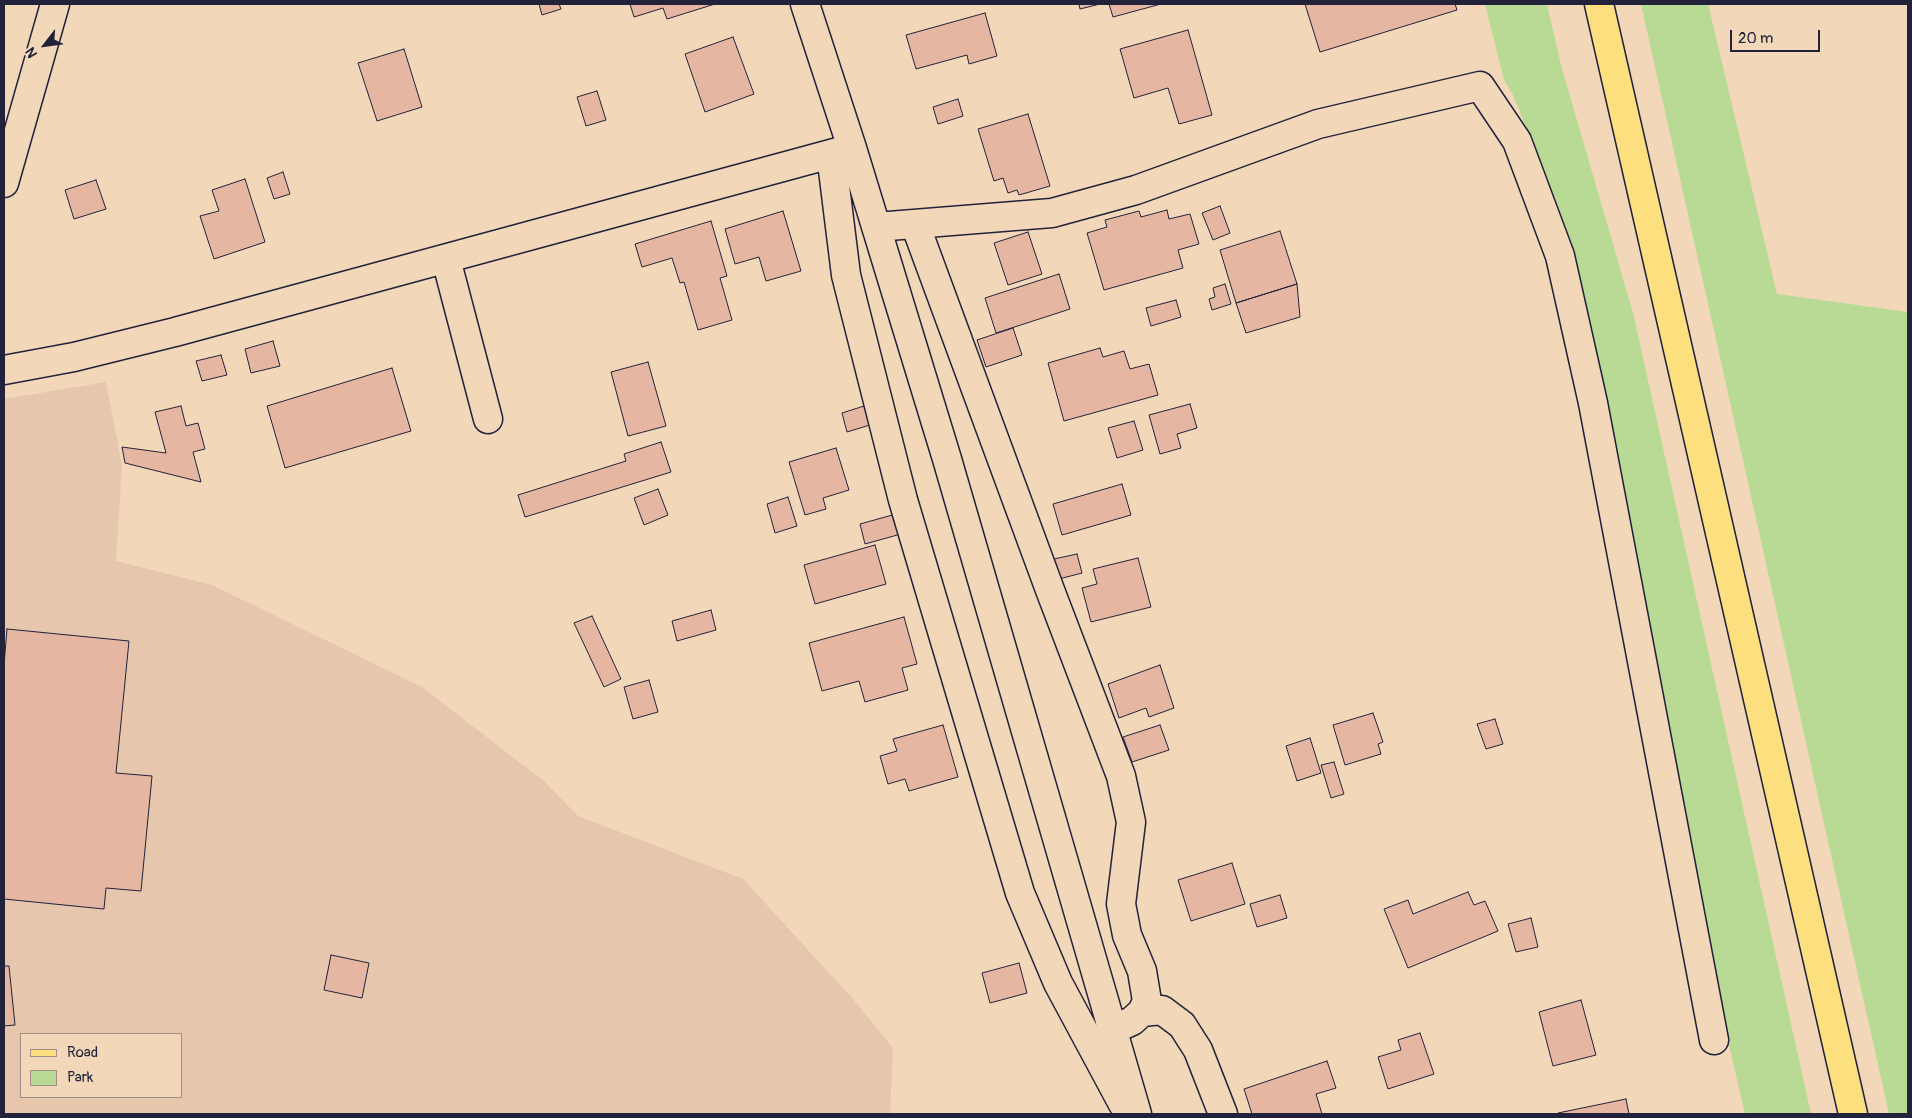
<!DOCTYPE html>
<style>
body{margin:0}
#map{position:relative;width:1912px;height:1118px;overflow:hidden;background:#f2d8b9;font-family:Pangolin,sans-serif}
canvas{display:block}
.frame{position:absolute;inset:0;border:5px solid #22223b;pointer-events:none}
.legend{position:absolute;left:20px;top:1033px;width:162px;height:65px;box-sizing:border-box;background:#f2d8b9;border:1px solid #9f8f87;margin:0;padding:6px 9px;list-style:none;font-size:15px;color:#22223b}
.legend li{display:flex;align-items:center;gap:10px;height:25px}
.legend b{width:25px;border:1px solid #9f8f87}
.north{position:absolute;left:20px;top:20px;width:50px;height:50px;-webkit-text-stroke:4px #f2d8b9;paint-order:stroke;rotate:240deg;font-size:14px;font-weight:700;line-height:20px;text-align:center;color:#22223b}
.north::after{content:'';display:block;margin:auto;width:18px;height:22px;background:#22223b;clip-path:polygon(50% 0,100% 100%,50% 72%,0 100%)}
.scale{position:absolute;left:1730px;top:30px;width:90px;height:22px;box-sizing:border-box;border:2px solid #22223b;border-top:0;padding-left:6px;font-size:15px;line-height:18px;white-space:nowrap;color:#22223b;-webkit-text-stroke:4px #f2d8b9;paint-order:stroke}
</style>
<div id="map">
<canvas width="1912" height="1118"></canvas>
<div class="frame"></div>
<ul class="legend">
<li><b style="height:6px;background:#fce080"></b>Road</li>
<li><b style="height:14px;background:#b8da94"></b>Park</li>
</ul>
<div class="north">N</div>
<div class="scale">20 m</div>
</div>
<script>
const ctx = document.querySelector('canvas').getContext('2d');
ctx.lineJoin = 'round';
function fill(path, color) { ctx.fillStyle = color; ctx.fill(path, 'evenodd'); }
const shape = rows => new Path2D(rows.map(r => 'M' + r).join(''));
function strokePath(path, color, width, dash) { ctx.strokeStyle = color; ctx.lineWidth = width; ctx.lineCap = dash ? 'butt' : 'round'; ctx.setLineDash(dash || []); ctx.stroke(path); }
fill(shape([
 [106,382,122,465,116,561,212,585,422,687,545,782,578,816,743,879,853,999,893,1048,890,1114,4,1114,4,399],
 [21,1034,181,1034,181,1097,21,1097]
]), '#e6c7ad');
fill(shape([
 [1485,4,1547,4,1561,65,1633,313,1811,1114,1745,1114,1727,1036,1594,354,1555,198,1513,95,1504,80],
 [1641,4,1708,4,1777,294,1908,312,1908,1114,1889,1114]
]), '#b8da94');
const building = shape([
 [539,4,559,4,561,9,542,15,539,4],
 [630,4,715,4,667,19,663,8,634,17,630,4],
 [1079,4,1100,4,1080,9,1079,4],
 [1109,4,1161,4,1113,17,1109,4],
 [1305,4,1455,4,1457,10,1320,52,1305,4],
 [985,13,997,56,969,64,967,55,916,69,906,35,985,13],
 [1188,30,1212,115,1179,124,1168,88,1134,98,1120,49,1188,30],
 [733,37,754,94,705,112,685,54,733,37],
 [404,49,422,107,377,121,358,63,404,49],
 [597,91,606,120,586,126,577,97,597,91],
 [958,99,963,116,938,124,933,107,958,99],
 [1028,114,1050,186,1019,195,1017,190,1008,193,1003,178,994,181,978,129,1028,114],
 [283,172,290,194,274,199,267,178,283,172],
 [245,179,265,242,214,259,200,216,219,211,212,190,245,179],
 [96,180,106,209,74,219,65,190,96,180],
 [1220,206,1230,233,1213,240,1202,213,1220,206],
 [1167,210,1169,219,1190,214,1199,244,1178,250,1183,268,1104,290,1087,233,1107,227,1105,220,1139,211,1141,217,1167,210],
 [783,211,801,271,766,281,759,257,735,264,725,229,783,211],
 [711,221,727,276,720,278,732,320,698,330,684,282,680,283,672,258,642,267,635,244,711,221],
 [1280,231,1297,284,1236,303,1220,250,1280,231],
 [1028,232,1042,274,1008,285,994,243,1028,232],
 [1059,274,1070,309,996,333,985,298,1059,274],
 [1225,284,1231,304,1212,310,1209,299,1215,297,1213,288,1225,284],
 [1297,284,1300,317,1246,333,1236,303,1297,284],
 [1176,300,1181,317,1151,326,1146,308,1176,300],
 [1013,328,1022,355,986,367,977,340,1013,328],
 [273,341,280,366,251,373,245,349,273,341],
 [1100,348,1103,357,1124,351,1130,369,1149,364,1158,395,1064,421,1048,363,1100,348],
 [221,355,227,375,202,381,196,361,221,355],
 [648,362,666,426,628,436,611,372,648,362],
 [392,368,411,431,285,468,267,406,392,368],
 [1190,404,1197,428,1177,434,1181,448,1160,454,1149,415,1190,404],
 [181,406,186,426,198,423,205,449,193,452,201,482,125,463,122,447,166,453,155,412,181,406],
 [864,406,870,425,847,432,842,413,864,406],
 [1134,421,1143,450,1117,458,1108,428,1134,421],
 [661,442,671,472,525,517,518,495,626,461,624,454,661,442],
 [836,448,849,490,823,498,826,509,805,515,789,462,836,448],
 [1122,484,1131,515,1062,535,1053,504,1122,484],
 [658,489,668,515,644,525,634,498,658,489],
 [788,497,797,526,775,533,767,504,788,497],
 [896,514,901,534,865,544,860,524,896,514],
 [875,545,886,584,815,604,804,565,875,545],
 [1077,554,1082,573,1059,579,1054,559,1077,554],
 [1138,558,1151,607,1091,622,1082,588,1097,584,1093,569,1138,558],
 [711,610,716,630,677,641,672,621,711,610],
 [592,616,621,679,604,687,574,623,592,616],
 [904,617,917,664,902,668,908,690,865,702,859,681,822,691,809,643,904,617],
 [7,629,129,641,116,773,152,776,141,891,106,888,104,909,4,899,4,665,7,629],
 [1160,665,1174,708,1149,717,1146,708,1119,718,1108,684,1160,665],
 [649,680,658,712,633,719,624,687,649,680],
 [1373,713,1383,742,1378,744,1381,754,1345,765,1333,725,1373,713],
 [1495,719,1503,744,1486,749,1477,724,1495,719],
 [943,725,958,777,909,791,905,779,888,784,880,756,897,751,893,739,943,725],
 [1160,725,1169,750,1132,762,1123,737,1160,725],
 [1310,738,1321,773,1297,781,1286,746,1310,738],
 [1334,762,1344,794,1331,798,1321,765,1334,762],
 [1232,863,1245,904,1191,921,1178,880,1232,863],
 [1468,892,1474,905,1485,901,1498,931,1408,968,1384,909,1408,900,1413,914,1468,892],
 [1280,895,1287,918,1257,927,1250,904,1280,895],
 [1531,918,1538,947,1516,952,1508,924,1531,918],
 [331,955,369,963,362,998,324,990,331,955],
 [1019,963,1027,993,990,1003,982,973,1019,963],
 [4,966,9,966,15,1025,4,1026,4,966],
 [1581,1000,1596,1055,1553,1066,1539,1012,1581,1000],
 [1420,1033,1434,1074,1388,1089,1378,1057,1401,1050,1398,1040,1420,1033],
 [1327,1061,1336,1088,1316,1094,1322,1114,1252,1114,1244,1089,1327,1061],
 [1626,1099,1629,1114,1558,1114,1558,1113,1626,1099]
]);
fill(building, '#e5b6a1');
strokePath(building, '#22223b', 1);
const minor = shape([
 [805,4,852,148,947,459,1137,1114],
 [831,154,846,275,903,500,1020,893,1058,983,1123,1104],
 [4,183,55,4],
 [915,224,1050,590,1121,776,1131,822,1121,904,1127,935,1142,971,1147,1001,1142,1012,1132,1021,1112,1030],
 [876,227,1052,213,1136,190,1318,124,1480,86,1517,141,1560,256,1593,403,1714,1040],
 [446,259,488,419],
 [4,370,74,357,175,332,849,149],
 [1142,1012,1162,1010,1182,1025,1198,1050,1223,1114]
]);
const major = shape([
 [1599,4,1853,1114]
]);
strokePath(minor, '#22223b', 31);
strokePath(major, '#22223b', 31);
strokePath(minor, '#f2d8b9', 28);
strokePath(major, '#fce080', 28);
</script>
